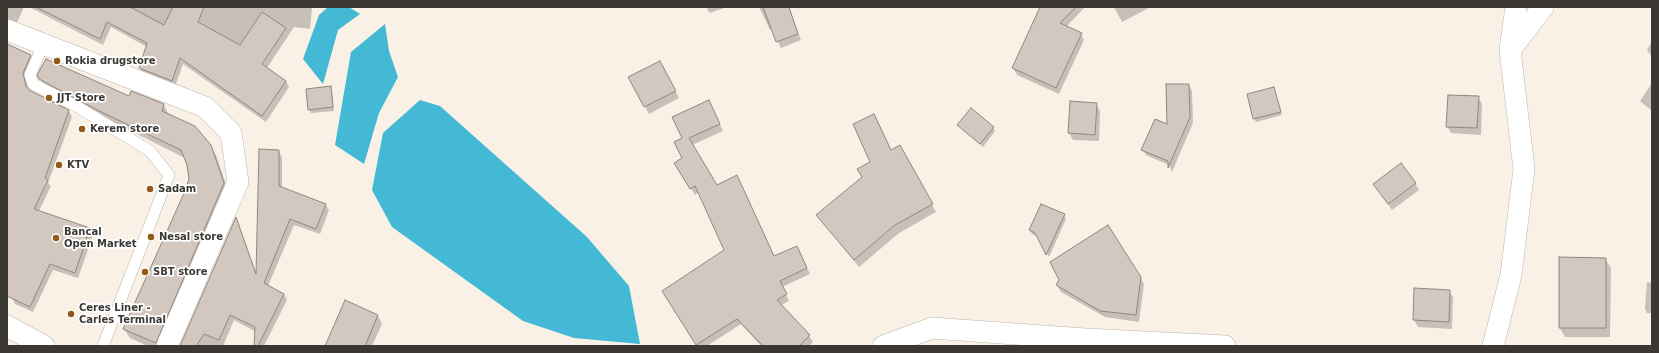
<!DOCTYPE html>
<style>
body{margin:0}
#map{position:relative;width:1659px;height:353px;overflow:hidden;background:#f9f1e6;font-family:"DejaVu Sans",sans-serif}
canvas{display:block}
.frame{position:absolute;inset:0;border:8px solid #3b3834;pointer-events:none}
</style>
<div id="map">
<canvas width="1659" height="353"></canvas>
<div class="frame"></div>
</div>
<script>
const ctx = document.querySelector('canvas').getContext('2d');
ctx.lineJoin = 'round';
function fill(path, color) { ctx.fillStyle = color; ctx.fill(path, 'evenodd'); }
const shape = rows => new Path2D(rows.map(r => 'M' + r).join(''));
function strokePath(path, color, width, dash) { ctx.strokeStyle = color; ctx.lineWidth = width; ctx.lineCap = dash ? 'butt' : 'round'; ctx.setLineDash(dash || []); ctx.stroke(path); }
function drawText(font, color, halo, rows, align = 'center') {
  ctx.font = font + ' "DejaVu Sans",sans-serif'; ctx.lineWidth = 3.5; ctx.setLineDash([]); ctx.textBaseline = 'middle'; ctx.strokeStyle = halo; ctx.fillStyle = color; for (const [text, x, y, turn = 0] of rows) {
    ctx.save(); ctx.translate(x, y); ctx.rotate((+turn || 0) * Math.PI / 180); ctx.textAlign = isNaN(turn) ? turn : align; if (halo) ctx.strokeText(text, 0, 0); ctx.fillText(text, 0, 0); ctx.restore();
  }
}
fill(shape([
 [328,7,349,7,360,14,338,30,323,84,303,59,319,15],
 [385,24,389,51,398,77,379,113,364,164,335,145,351,52],
 [420,100,440,106,587,237,629,286,640,344,574,338,523,321,392,227,372,190,383,133]
]), '#43b9d5');
fill(shape([
 [7,7,24,7,16,25,7,25],
 [29,7,311,7,312,9,310,29,294,27,267,68,286,81,289,87,266,122,183,64,175,87,143,74,140,68,147,47,111,27,103,45],
 [706,7,727,7,710,13],
 [759,7,788,7,801,40,781,48,772,29,770,30],
 [1045,7,1085,7,1066,27,1081,34,1084,40,1059,94,1017,75,1013,68],
 [1114,7,1151,7,1122,22],
 [1652,41,1652,57,1647,50],
 [7,45,30,55,34,61,26,79,29,91,69,111,72,117,48,183,51,186,39,211,89,229,93,235,78,278,53,270,33,312,15,304,12,297,7,295],
 [46,60,130,98,132,92,164,105,169,115,210,146,216,155,229,193,163,346,148,346,130,338,124,329,186,191,190,179,185,158,45,88,39,75],
 [664,69,679,98,649,114,630,78],
 [1652,83,1652,111,1640,101],
 [1189,85,1192,91,1193,123,1172,172,1169,165,1146,155,1143,150,1168,126],
 [330,87,332,91,334,111,311,113,309,109],
 [1274,88,1282,115,1256,122,1254,118],
 [1478,97,1482,104,1481,135,1451,133,1447,126],
 [1096,104,1100,111,1099,141,1073,140,1069,133],
 [712,107,723,131,692,145,717,186,740,183,775,257,800,253,810,274,782,287,789,301,781,305,809,336,813,342,809,346,761,346,741,324,707,346,698,346,666,297,726,250,699,192,695,195,675,163,683,158,683,139],
 [874,115,892,151,900,146,936,212,899,233,859,267,818,216,863,177,871,162],
 [958,125,993,127,995,131,983,147],
 [278,151,282,157,282,188,325,204,329,210,320,234,294,225,268,286,284,294,287,300,264,346,255,346,256,332,234,320,223,346,181,346,236,219,257,275],
 [1415,183,1419,190,1392,210,1374,184],
 [1064,215,1066,219,1049,257,1038,237,1032,234,1030,230],
 [1605,259,1611,268,1610,337,1565,337,1560,328],
 [1140,277,1144,284,1139,322,1105,317,1061,292,1057,285],
 [1647,282,1652,283,1652,313,1647,313,1645,309],
 [1449,291,1453,297,1452,329,1418,327,1414,320],
 [345,302,378,316,382,324,372,346,327,346]
]), '#0003');
const building = shape([
 [36,7,130,7,164,25,173,7,204,7,198,22,240,45,262,12,286,28,262,64,286,81,262,116,180,58,172,81,139,68,147,43,107,22,100,39,36,7],
 [763,7,789,7,798,34,776,42,763,7],
 [1040,7,1076,7,1060,23,1082,33,1056,88,1012,68,1040,7],
 [7,44,31,55,23,73,26,86,29,90,69,110,45,178,48,180,34,209,90,228,75,273,50,264,30,307,7,296,7,44],
 [46,59,129,96,131,91,164,104,162,111,195,126,211,145,224,183,156,343,123,329,185,191,189,179,187,165,181,150,97,110,39,79,37,75,46,59],
 [660,61,676,91,644,107,628,77,660,61],
 [1166,84,1189,84,1190,117,1168,168,1168,161,1141,150,1155,119,1167,124,1166,84],
 [331,86,333,107,308,110,306,89,331,86],
 [1274,87,1281,112,1253,119,1247,94,1274,87],
 [1448,95,1479,96,1477,128,1446,127,1448,95],
 [709,100,720,124,689,138,717,185,737,175,774,256,797,246,807,268,780,281,787,294,777,300,810,335,799,346,763,346,737,319,696,345,662,291,724,250,695,186,690,189,674,163,682,158,674,142,682,138,672,117,709,100],
 [1070,101,1097,103,1095,135,1068,133,1070,101],
 [971,108,994,127,980,144,957,125,971,108],
 [874,114,891,150,900,145,933,204,895,225,854,260,816,215,862,177,857,169,870,162,853,124,874,114],
 [259,149,279,150,279,186,326,204,316,229,290,219,264,283,284,294,258,346,254,346,255,327,230,315,219,340,204,334,196,346,180,346,236,217,256,274,259,149],
 [1401,163,1416,183,1388,204,1373,184,1401,163],
 [1041,204,1065,214,1046,255,1035,233,1029,230,1041,204],
 [1108,225,1141,277,1136,315,1100,311,1056,285,1059,280,1050,262,1108,225],
 [1559,257,1606,258,1606,328,1559,328,1559,257],
 [1414,288,1450,290,1449,322,1413,320,1414,288],
 [345,300,378,315,365,346,325,346,345,300]
]);
fill(building, '#d3c8c0');
strokePath(building, '#91867f', 1);
const service = shape([
 [43,45,30,75,33,84,78,107,150,151,169,175,103,346]
]);
const minor = shape([
 [7,30,205,107,231,133,238,182,167,346],
 [1510,50,1543,7],
 [7,326,44,346],
 [883,346,932,328,1085,339,1225,346],
 [1493,346,1511,275,1524,169,1510,50,1516,7]
]);
strokePath(service, '#beb6ac', 12);
strokePath(minor, '#beb6ac', 22);
strokePath(service, '#fff', 11);
strokePath(minor, '#fff', 21);
for (const [x, y, r, color] of [
 [57,61,4,"#935917"],
 [49,98,4,"#935917"],
 [82,129,4,"#935917"],
 [59,165,4,"#935917"],
 [150,189,4,"#935917"],
 [151,237,4,"#935917"],
 [56,238,4,"#935917"],
 [145,272,4,"#935917"],
 [71,314,4,"#935917"]
]) { const dot = new Path2D(); dot.arc(x, y, r, 0, 2 * Math.PI); ctx.fillStyle = color; ctx.fill(dot); strokePath(dot, '#fff', 1.5); }
drawText('bold 10px', '#3b3834', '#fff', [
 ["Rokia drugstore",65,61],
 ["JJT Store",57,98],
 ["Kerem store",90,129],
 ["KTV",67,165],
 ["Sadam",158,189],
 ["Bancal",64,232],
 ["Open Market",64,244],
 ["Nesal store",159,237],
 ["SBT store",153,272],
 ["Ceres Liner -",79,308],
 ["Carles Terminal",79,320]
], 'left');
</script>
